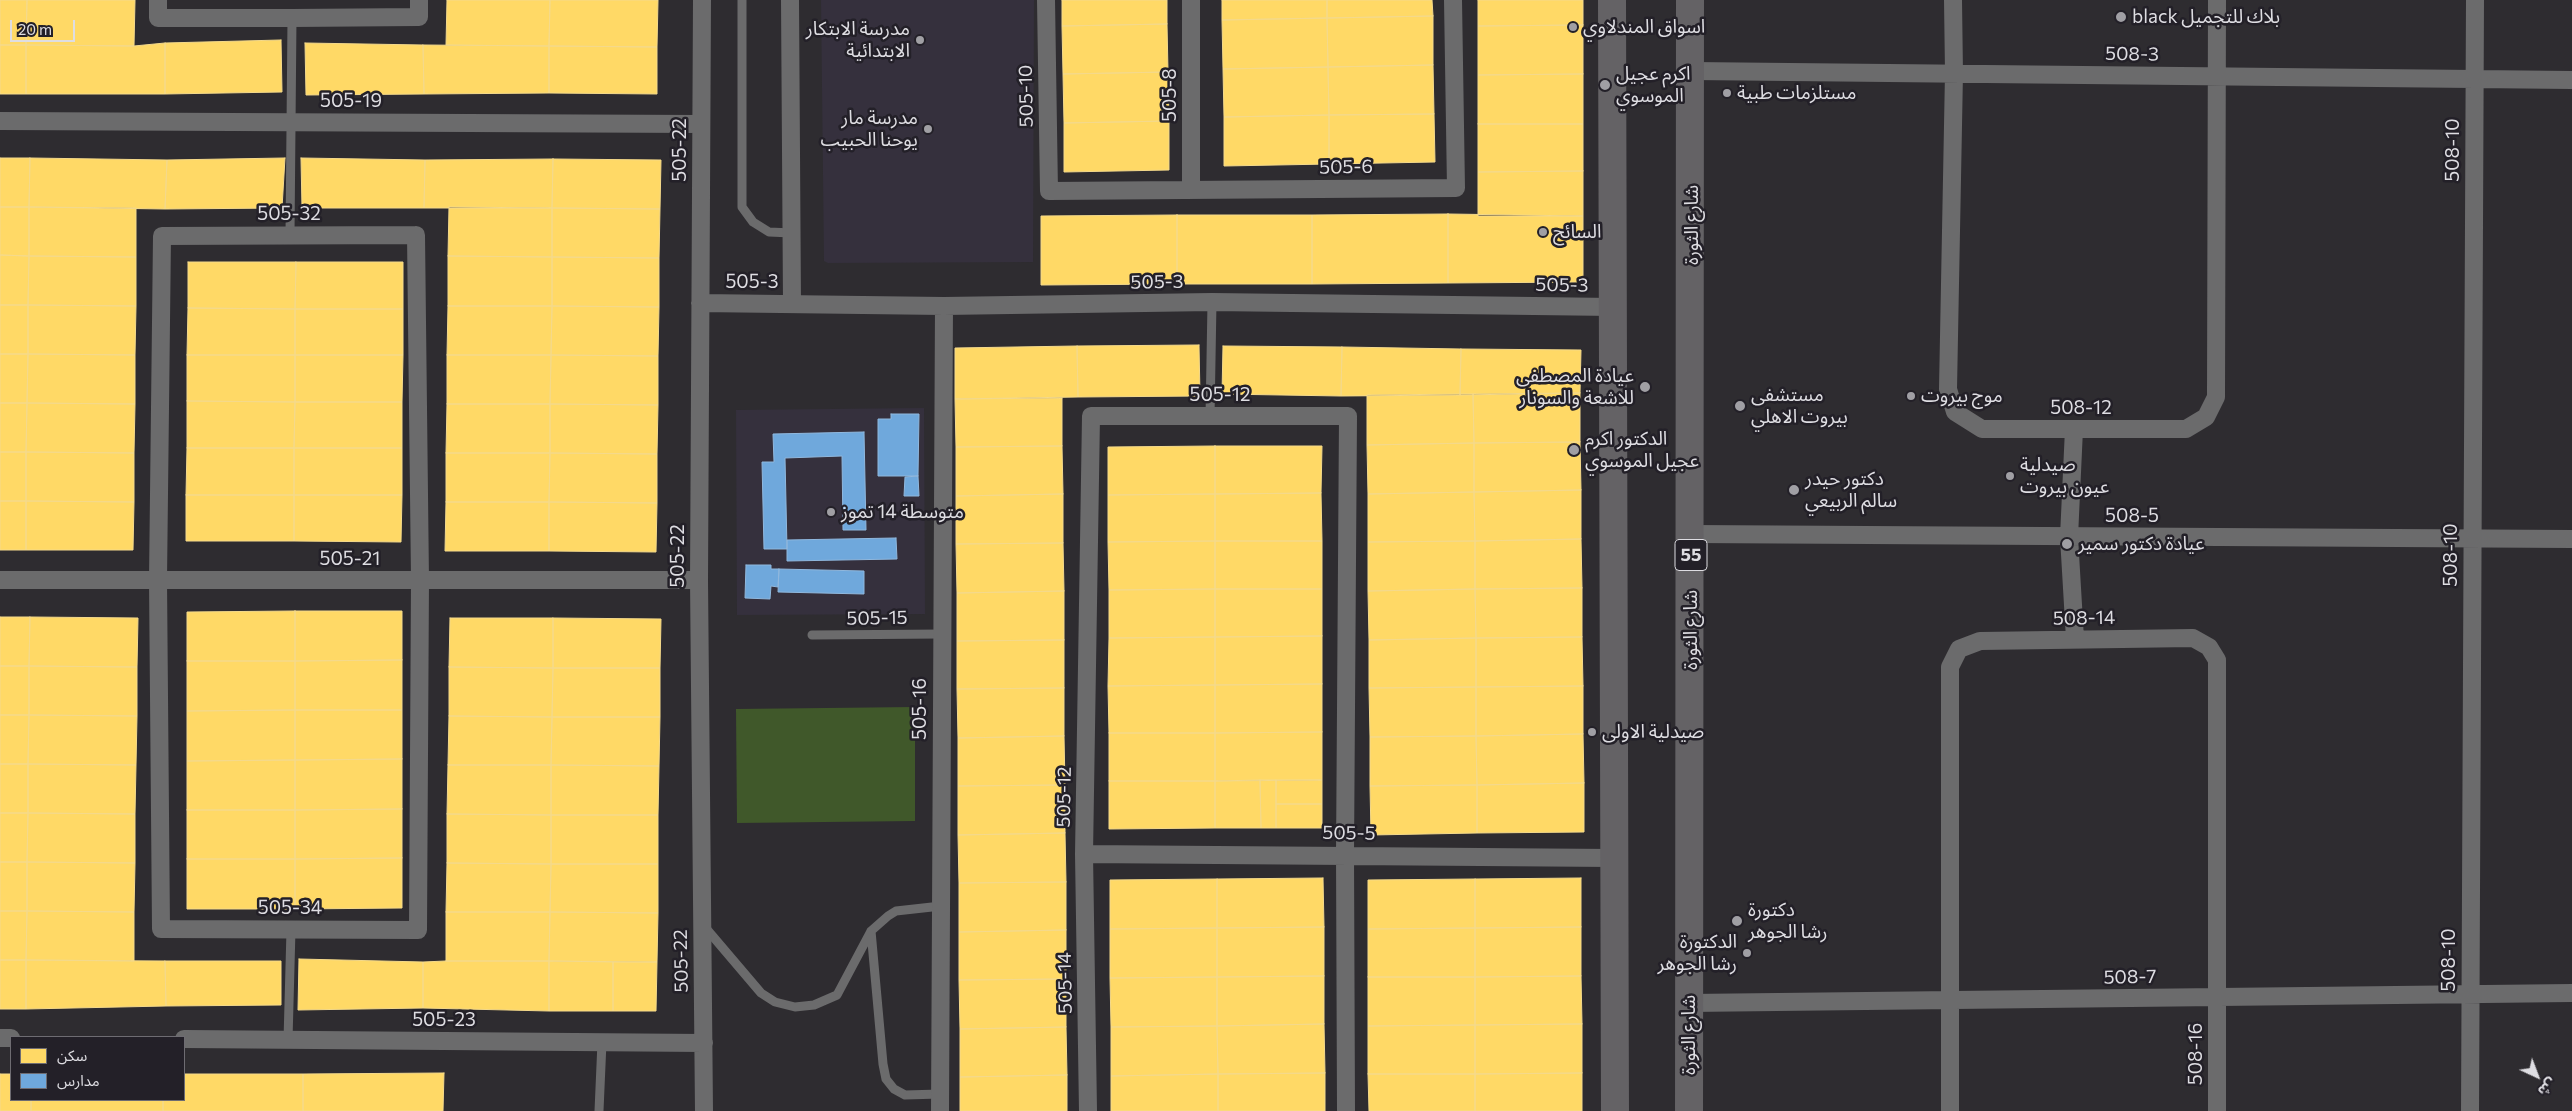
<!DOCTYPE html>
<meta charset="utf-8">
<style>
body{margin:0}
#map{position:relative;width:2572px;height:1111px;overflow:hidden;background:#2e2c30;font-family:Commissioner,"Noto Sans Arabic",sans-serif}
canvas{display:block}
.legend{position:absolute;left:10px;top:1036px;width:175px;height:65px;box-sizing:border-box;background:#232028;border:1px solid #6e6c72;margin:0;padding:6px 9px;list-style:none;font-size:15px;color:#dedde2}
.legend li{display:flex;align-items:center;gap:10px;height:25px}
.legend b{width:25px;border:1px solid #6e6c72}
.north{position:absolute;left:2512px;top:1051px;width:50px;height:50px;-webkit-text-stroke:4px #232028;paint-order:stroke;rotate:137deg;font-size:14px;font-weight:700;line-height:20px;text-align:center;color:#dedde2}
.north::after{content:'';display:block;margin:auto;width:18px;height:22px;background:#dedde2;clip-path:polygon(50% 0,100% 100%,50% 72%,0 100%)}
.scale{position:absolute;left:10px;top:20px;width:65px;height:22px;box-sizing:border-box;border:2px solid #dedde2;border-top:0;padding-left:6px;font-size:15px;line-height:18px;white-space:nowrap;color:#dedde2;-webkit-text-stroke:4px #232028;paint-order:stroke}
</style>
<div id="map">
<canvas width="2572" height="1111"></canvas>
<ul class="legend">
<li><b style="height:14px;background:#ffd966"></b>سكن</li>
<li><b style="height:14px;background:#6fa8dc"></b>مدارس</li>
</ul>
<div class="north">ش</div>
<div class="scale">20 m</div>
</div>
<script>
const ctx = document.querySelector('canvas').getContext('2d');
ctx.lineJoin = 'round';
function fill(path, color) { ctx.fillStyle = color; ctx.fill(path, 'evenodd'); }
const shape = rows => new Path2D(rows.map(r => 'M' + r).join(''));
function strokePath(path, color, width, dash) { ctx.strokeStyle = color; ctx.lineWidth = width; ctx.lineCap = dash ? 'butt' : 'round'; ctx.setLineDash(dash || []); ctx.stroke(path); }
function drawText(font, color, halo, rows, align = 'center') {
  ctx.font = font + ' Commissioner,"Noto Sans Arabic",sans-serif'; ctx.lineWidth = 5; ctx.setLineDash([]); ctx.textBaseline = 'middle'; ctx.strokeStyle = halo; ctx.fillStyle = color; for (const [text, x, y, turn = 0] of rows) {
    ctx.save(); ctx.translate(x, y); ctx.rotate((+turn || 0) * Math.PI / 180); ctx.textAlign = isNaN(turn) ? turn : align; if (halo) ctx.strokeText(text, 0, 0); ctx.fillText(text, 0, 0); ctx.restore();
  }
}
fill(shape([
 [821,0,1034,0,1033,262,828,263,824,261],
 [924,408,925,614,737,615,736,410]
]), '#35303d');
fill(shape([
 [915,707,915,821,737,823,736,709]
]), '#40582a');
const homes = shape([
 [0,0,27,0,26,45,0,45,0,0],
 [27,0,135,0,134,46,26,45,27,0],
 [447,0,550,0,549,46,446,45,447,0],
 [550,0,658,0,657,47,549,46,550,0],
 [1062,0,1167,0,1167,24,1062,26,1062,0],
 [1222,0,1327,0,1327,18,1222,20,1222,0],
 [1327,0,1432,0,1433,16,1327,18,1327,0],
 [1478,0,1583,0,1583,25,1478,26,1478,0],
 [1433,16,1433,65,1328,67,1327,18,1433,16],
 [1327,18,1328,67,1223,69,1222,20,1327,18],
 [1167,24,1168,72,1063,74,1062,26,1167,24],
 [1583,25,1583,74,1478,75,1478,26,1583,25],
 [281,40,282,92,165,94,165,43,281,40],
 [165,43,165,94,26,94,26,45,134,46,165,43],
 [305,43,423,45,424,94,306,95,305,43],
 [0,45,26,45,26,94,0,94,0,45],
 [423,45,549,46,549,93,424,94,423,45],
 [549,46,657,47,657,94,549,93,549,46],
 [1433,65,1434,114,1329,115,1328,67,1433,65],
 [1328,67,1329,115,1224,117,1223,69,1328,67],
 [1168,72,1169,121,1064,123,1063,74,1168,72],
 [1583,74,1583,124,1478,124,1478,75,1583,74],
 [1434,114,1435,162,1329,164,1329,115,1434,114],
 [1329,115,1329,164,1224,166,1224,117,1329,115],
 [1169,121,1169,170,1064,172,1064,123,1169,121],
 [1478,124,1583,124,1583,171,1478,172,1478,124],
 [0,158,30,158,29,207,0,207,0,158],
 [30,158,167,160,165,209,29,207,30,158],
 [285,158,282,208,165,209,167,160,285,158],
 [301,158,425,160,424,208,302,208,301,158],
 [553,159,552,208,424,208,425,160,553,159],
 [553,159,661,160,660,209,552,208,553,159],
 [1583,171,1583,216,1478,216,1478,172,1583,171],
 [0,207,29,207,29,256,0,255,0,207],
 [29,207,136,208,136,257,29,256,29,207],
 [449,207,552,208,552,257,448,256,449,207],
 [552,208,660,209,659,258,552,257,552,208],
 [1448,214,1583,216,1583,282,1448,283,1448,214],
 [1448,214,1448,283,1312,284,1312,215,1448,214],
 [1177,215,1177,284,1041,285,1041,216,1177,215],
 [1177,215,1312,215,1312,284,1177,284,1177,215],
 [0,255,29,256,28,305,0,305,0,255],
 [29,256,136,257,136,306,28,305,29,256],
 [448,256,552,257,552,306,448,306,448,256],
 [552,257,659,258,659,307,552,306,552,257],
 [188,262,296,262,295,309,188,308,188,262],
 [296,262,403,262,403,309,295,309,296,262],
 [0,305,28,305,28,354,0,354,0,305],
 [28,305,136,306,135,355,28,354,28,305],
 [448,306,552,306,551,355,447,355,448,306],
 [552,306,659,307,658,356,551,355,552,306],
 [188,308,295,309,295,355,187,355,188,308],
 [295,309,403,309,403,355,295,355,295,309],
 [1199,345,1200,396,1078,397,1077,346,1199,345],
 [1077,346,1078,397,955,399,955,348,1077,346],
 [1223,346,1342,347,1341,396,1222,394,1223,346],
 [1342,347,1461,349,1460,395,1341,396,1342,347],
 [1461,349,1581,350,1580,393,1460,395,1461,349],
 [0,354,28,354,27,403,0,403,0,354],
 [28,354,135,355,135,404,27,403,28,354],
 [187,355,295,355,295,402,187,401,187,355],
 [295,355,403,355,402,402,295,402,295,355],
 [447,355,551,355,550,404,447,404,447,355],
 [551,355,658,356,658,405,550,404,551,355],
 [1580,393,1580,442,1474,443,1473,394,1580,393],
 [1473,394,1474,443,1367,445,1367,395,1473,394],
 [1062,398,1062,446,956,447,955,399,1062,398],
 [187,401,295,402,294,448,187,448,187,401],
 [295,402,402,402,402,448,294,448,295,402],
 [0,403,27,403,26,452,0,452,0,403],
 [27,403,135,404,134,453,26,452,27,403],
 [447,404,550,404,550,453,446,453,447,404],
 [550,404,658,405,657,454,550,453,550,404],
 [1580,442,1581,490,1474,492,1474,443,1580,442],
 [1474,443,1474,492,1368,494,1367,445,1474,443],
 [1062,446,1063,494,956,496,956,447,1062,446],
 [1215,446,1322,446,1321,493,1215,494,1215,446],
 [1215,446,1215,494,1108,495,1108,447,1215,446],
 [187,448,294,448,294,495,186,495,187,448],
 [294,448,402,448,402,495,294,495,294,448],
 [0,452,26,452,26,501,0,501,0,452],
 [26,452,134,453,134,502,26,501,26,452],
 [446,453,550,453,549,502,446,502,446,453],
 [550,453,657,454,657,503,549,502,550,453],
 [1581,490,1581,539,1475,541,1474,492,1581,490],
 [1474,492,1475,541,1368,542,1368,494,1474,492],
 [1321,493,1322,541,1215,541,1215,494,1321,493],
 [1063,494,1063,543,956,544,956,496,1063,494],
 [1215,494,1215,541,1108,542,1108,495,1215,494],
 [186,495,294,495,294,541,186,541,186,495],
 [294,495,402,495,401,542,294,541,294,495],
 [0,501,26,501,26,550,0,550,0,501],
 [26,501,134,502,133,550,26,550,26,501],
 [446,502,549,502,549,551,445,551,446,502],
 [549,502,657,503,656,552,549,551,549,502],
 [1581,539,1582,588,1475,589,1475,541,1581,539],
 [1215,541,1215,589,1109,590,1108,542,1215,541],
 [1215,541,1322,541,1322,589,1215,589,1215,541],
 [1475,541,1475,589,1368,591,1368,542,1475,541],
 [1063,543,1064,591,957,593,956,544,1063,543],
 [1582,588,1582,637,1476,638,1475,589,1582,588],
 [1215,589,1215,637,1109,638,1109,590,1215,589],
 [1215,589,1322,589,1322,636,1215,637,1215,589],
 [1475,589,1476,638,1369,640,1368,591,1475,589],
 [1064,591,1064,640,957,641,957,593,1064,591],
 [295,611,295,661,187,661,187,612,295,611],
 [295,611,402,611,402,660,295,661,295,611],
 [0,617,30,617,29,666,0,666,0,617],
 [30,617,138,618,137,667,29,666,30,617],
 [450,618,553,618,553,668,449,667,450,618],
 [553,618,661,619,660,668,553,668,553,618],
 [1322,636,1322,684,1215,685,1215,637,1322,636],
 [1215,637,1215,685,1108,686,1109,638,1215,637],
 [1582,637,1583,686,1476,687,1476,638,1582,637],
 [1476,638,1476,687,1369,688,1369,640,1476,638],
 [1064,640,1064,688,957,689,957,641,1064,640],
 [402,660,402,710,295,710,295,661,402,660],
 [187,661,295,661,295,710,187,711,187,661],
 [0,666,29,666,29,715,0,715,0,666],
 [29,666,137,667,137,716,29,715,29,666],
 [449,667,553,668,552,717,449,716,449,667],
 [553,668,660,668,660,717,552,717,553,668],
 [1322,684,1322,732,1215,733,1215,685,1322,684],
 [1215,685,1215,733,1109,733,1108,686,1215,685],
 [1583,686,1583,734,1476,736,1476,687,1583,686],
 [1476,687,1476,736,1370,737,1369,688,1476,687],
 [1064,688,1064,736,958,738,957,689,1064,688],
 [295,710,295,760,187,761,187,711,295,710],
 [295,710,402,710,402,759,295,760,295,710],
 [0,715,29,715,28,764,0,764,0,715],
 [29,715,137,716,136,765,28,764,29,715],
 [449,716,552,717,551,765,448,765,449,716],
 [552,717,660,717,659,766,551,765,552,717],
 [1322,732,1322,780,1215,781,1215,733,1322,732],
 [1109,733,1215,733,1215,781,1109,781,1109,733],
 [1583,734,1584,783,1477,785,1476,736,1583,734],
 [1064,736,1065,785,958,786,958,738,1064,736],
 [1476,736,1477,785,1370,786,1370,737,1476,736],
 [402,759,402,809,295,810,295,760,402,759],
 [295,760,295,810,187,810,187,761,295,760],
 [0,764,28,764,28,813,0,813,0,764],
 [28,764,136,765,135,814,28,813,28,764],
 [448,765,551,765,551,815,447,814,448,765],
 [551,765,659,766,658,815,551,815,551,765],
 [1260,780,1261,828,1215,828,1215,781,1260,780],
 [1260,780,1276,780,1276,828,1261,828,1260,780],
 [1276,780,1322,780,1322,804,1276,804,1276,780],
 [1109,781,1215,781,1215,828,1109,829,1109,781],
 [1584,783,1584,832,1477,833,1477,785,1584,783],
 [1065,785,1065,833,958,835,958,786,1065,785],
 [1477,785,1477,833,1371,835,1370,786,1477,785],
 [1276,804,1322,804,1322,828,1276,828,1276,804],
 [402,809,402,858,295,859,295,810,402,809],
 [187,810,295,810,295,859,187,859,187,810],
 [0,813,28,813,27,862,0,862,0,813],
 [28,813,135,814,135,863,27,862,28,813],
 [447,814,551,815,551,864,447,863,447,814],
 [551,815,658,815,658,864,551,864,551,815],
 [1065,833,1066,882,959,883,958,835,1065,833],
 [402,858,402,908,295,909,295,859,402,858],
 [187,859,295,859,295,909,187,909,187,859],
 [0,862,27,862,27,911,0,911,0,862],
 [27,862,135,863,134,912,27,911,27,862],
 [447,863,551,864,550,912,446,912,447,863],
 [551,864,658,864,658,913,550,912,551,864],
 [1323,878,1324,927,1217,928,1217,879,1323,878],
 [1581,878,1581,927,1475,928,1475,879,1581,878],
 [1217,879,1217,928,1110,929,1110,880,1217,879],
 [1475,879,1475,928,1368,929,1368,880,1475,879],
 [1066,882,1066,930,959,932,959,883,1066,882],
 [0,911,27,911,26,960,0,960,0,911],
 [27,911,134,912,134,961,26,960,27,911],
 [446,912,550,912,549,961,446,961,446,912],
 [550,912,658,913,657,962,549,961,550,912],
 [1324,927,1324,976,1217,977,1217,928,1324,927],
 [1581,927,1581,976,1475,977,1475,928,1581,927],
 [1217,928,1217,977,1110,978,1110,929,1217,928],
 [1475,928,1475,977,1368,977,1368,929,1475,928],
 [1066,930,1066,979,959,980,959,932,1066,930],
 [299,959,423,962,423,1008,298,1010,299,959],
 [0,960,26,960,26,1009,0,1009,0,960],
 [26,960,165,961,166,1006,26,1009,26,960],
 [165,961,281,961,281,1005,166,1006,165,961],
 [446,961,549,961,549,1011,423,1008,423,962,446,961],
 [549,961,613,962,613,1011,549,1011,549,961],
 [613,962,657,962,656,1011,613,1011,613,962],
 [1324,976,1324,1024,1217,1026,1217,977,1324,976],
 [1581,976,1582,1024,1475,1025,1475,977,1581,976],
 [1217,977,1217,1026,1111,1027,1110,978,1217,977],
 [1368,977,1475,977,1475,1025,1368,1026,1368,977],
 [1066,979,1066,1027,960,1029,959,980,1066,979],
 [1324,1024,1325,1073,1218,1074,1217,1026,1324,1024],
 [1582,1024,1582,1073,1475,1074,1475,1025,1582,1024],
 [1475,1025,1475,1074,1368,1074,1368,1026,1475,1025],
 [1217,1026,1218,1074,1111,1076,1111,1027,1217,1026],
 [1066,1027,1067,1075,960,1077,960,1029,1066,1027],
 [444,1073,443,1111,303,1111,303,1074,444,1073],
 [1325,1073,1325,1111,1218,1111,1218,1074,1325,1073],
 [1582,1073,1582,1111,1475,1111,1475,1074,1582,1073],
 [0,1074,11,1074,11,1100,31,1100,31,1111,0,1111,0,1074],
 [184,1074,303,1074,303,1111,163,1111,163,1100,184,1100,184,1074],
 [1218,1074,1218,1111,1111,1111,1111,1076,1218,1074],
 [1368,1074,1475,1074,1475,1111,1369,1111,1368,1074],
 [1067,1075,1067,1111,960,1111,960,1077,1067,1075],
 [31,1100,163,1100,163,1111,31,1111,31,1100]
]);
fill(homes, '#ffd966');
strokePath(homes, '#f5da8b', 1);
const schools = shape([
 [891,414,919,414,918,476,878,476,878,419,891,419,891,414],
 [864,432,866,530,843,530,842,456,785,458,787,549,764,549,762,462,774,462,773,434,864,432],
 [918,476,919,496,904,496,905,477,918,476],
 [896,538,897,559,787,561,787,540,896,538],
 [746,565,771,565,771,569,779,569,778,587,771,586,770,599,745,598,746,565],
 [779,569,864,571,864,594,778,592,779,569]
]);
fill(schools, '#6fa8dc');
strokePath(schools, '#90b8de', 1);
strokePath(shape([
 [742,0,742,207,753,222,769,232,792,233],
 [290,235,292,18],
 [1210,417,1212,302],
 [812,635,942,634],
 [704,926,761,993,775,1002,795,1007,814,1005,837,995,871,931,888,916,896,911,941,906],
 [871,931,883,1064,886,1079,894,1089,905,1095,940,1094],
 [288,1040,291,930],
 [599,1111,602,1042]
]), '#6b6b6c', 9);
strokePath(shape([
 [158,0,158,18,292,18,419,17,419,0],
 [702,0,699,580,704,1111],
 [790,0,792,303],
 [1046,0,1049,191,1456,188,1453,0],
 [1953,0,1954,73,1948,389,1955,412,1982,429,2186,429,2206,417,2216,397,2217,0],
 [1692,71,2572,80],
 [0,121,701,124],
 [1191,190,1191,0],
 [416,235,420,580,418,930,161,929,158,580,162,236,416,235],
 [700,303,944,306,1212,302,1614,307],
 [2074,429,2069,537,2075,639],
 [1691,534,2572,539],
 [0,580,699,580],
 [1084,854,1613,858],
 [1689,1003,2572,993],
 [0,1038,11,1038],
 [184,1039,704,1043],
 [940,1111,944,306],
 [1088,1111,1084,854,1091,416,1348,416,1345,854,1346,1111],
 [1950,1111,1950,667,1959,649,1980,641,2193,638,2209,647,2217,660,2217,1111],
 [2470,1111,2475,0]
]), '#6b6b6c', 18);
strokePath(shape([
 [1612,0,1615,1111],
 [1689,1111,1690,0]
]), '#646265', 28);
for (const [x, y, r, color] of [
 [2121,17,6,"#a09fa4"],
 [1573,27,5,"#a09fa4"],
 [920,40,5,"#a09fa4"],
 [1605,85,6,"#a09fa4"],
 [1727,93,5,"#a09fa4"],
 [928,129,5,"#a09fa4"],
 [1543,232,5,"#a09fa4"],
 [1645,387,6,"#a09fa4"],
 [1911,396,5,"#a09fa4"],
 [1740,406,6,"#a09fa4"],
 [1574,450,6,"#a09fa4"],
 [2010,476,5,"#a09fa4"],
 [1794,490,6,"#a09fa4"],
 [831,512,5,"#a09fa4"],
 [2067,544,6,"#a09fa4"],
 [1592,732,5,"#a09fa4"],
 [1737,921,6,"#a09fa4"],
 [1747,953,5,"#a09fa4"]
]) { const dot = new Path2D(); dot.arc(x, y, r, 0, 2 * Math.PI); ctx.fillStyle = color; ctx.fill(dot); strokePath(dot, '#232028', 2); }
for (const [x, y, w] of [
 [1691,555,32]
]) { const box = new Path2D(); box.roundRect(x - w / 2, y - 15.5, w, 31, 4); ctx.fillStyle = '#232028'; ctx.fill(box); strokePath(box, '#dedde2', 1); }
drawText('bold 18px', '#dedde2', null, [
 ["55",1691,555]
]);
drawText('19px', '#dedde2', '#232028', [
 ["black بلاك للتجميل",2132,17],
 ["اسواق المندلاوي",1583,27],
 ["مدرسة الابتكار",910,29,"right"],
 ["الابتدائية",910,51,"right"],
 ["اكرم عجيل",1616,74],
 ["الموسوي",1616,96],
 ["مستلزمات طبية",1737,93],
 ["مدرسة مار",918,118,"right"],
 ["يوحنا الحبيب",918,140,"right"],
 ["السائح",1553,232],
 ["عيادة المصطفى",1634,376,"right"],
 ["للاشعة والسونار",1634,398,"right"],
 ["مستشفى",1751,395],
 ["بيروت الاهلي",1751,417],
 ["موج بيروت",1921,396],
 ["الدكتور اكرم",1585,439],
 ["عجيل الموسوي",1585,461],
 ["صيدلية",2020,465],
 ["عيون بيروت",2020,487],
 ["دكتور حيدر",1805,479],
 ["سالم الربيعي",1805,501],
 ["متوسطة 14 تموز",841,512],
 ["عيادة دكتور سمير",2078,544],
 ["صيدلية الاولى",1602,732],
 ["دكتورة",1748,910],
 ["رشا الجوهر",1748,932],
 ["الدكتورة",1737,942,"right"],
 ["رشا الجوهر",1737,964,"right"]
], 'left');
drawText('19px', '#dedde2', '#232028', [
 ["508-3",2132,54,1],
 ["505-8",1170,95,-90],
 ["505-10",1026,96,-91],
 ["505-19",351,101],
 ["505-22",680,150,-90],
 ["508-10",2453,150,-90],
 ["505-6",1346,167,-1],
 ["505-32",289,214],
 ["شارع الثورة",1692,225,-90],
 ["505-3",752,282],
 ["505-3",1157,282,-1],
 ["505-3",1562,285,1],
 ["505-12",1220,395],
 ["508-12",2081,408],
 ["508-5",2132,516],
 ["508-10",2451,555,-90],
 ["505-22",678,556,-90],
 ["505-21",350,559],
 ["505-15",877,618,-1],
 ["508-14",2084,618,-1],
 ["شارع الثورة",1691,630,-90],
 ["505-16",920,709,-90],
 ["505-12",1064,797,-89],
 ["505-5",1349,833,1],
 ["505-34",290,908],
 ["508-10",2449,960,-90],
 ["505-22",681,961,-91],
 ["508-7",2130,977,-1],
 ["505-14",1065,983,-91],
 ["505-23",444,1020],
 ["شارع الثورة",1689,1035,-90],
 ["508-16",2196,1054,-90]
]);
</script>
